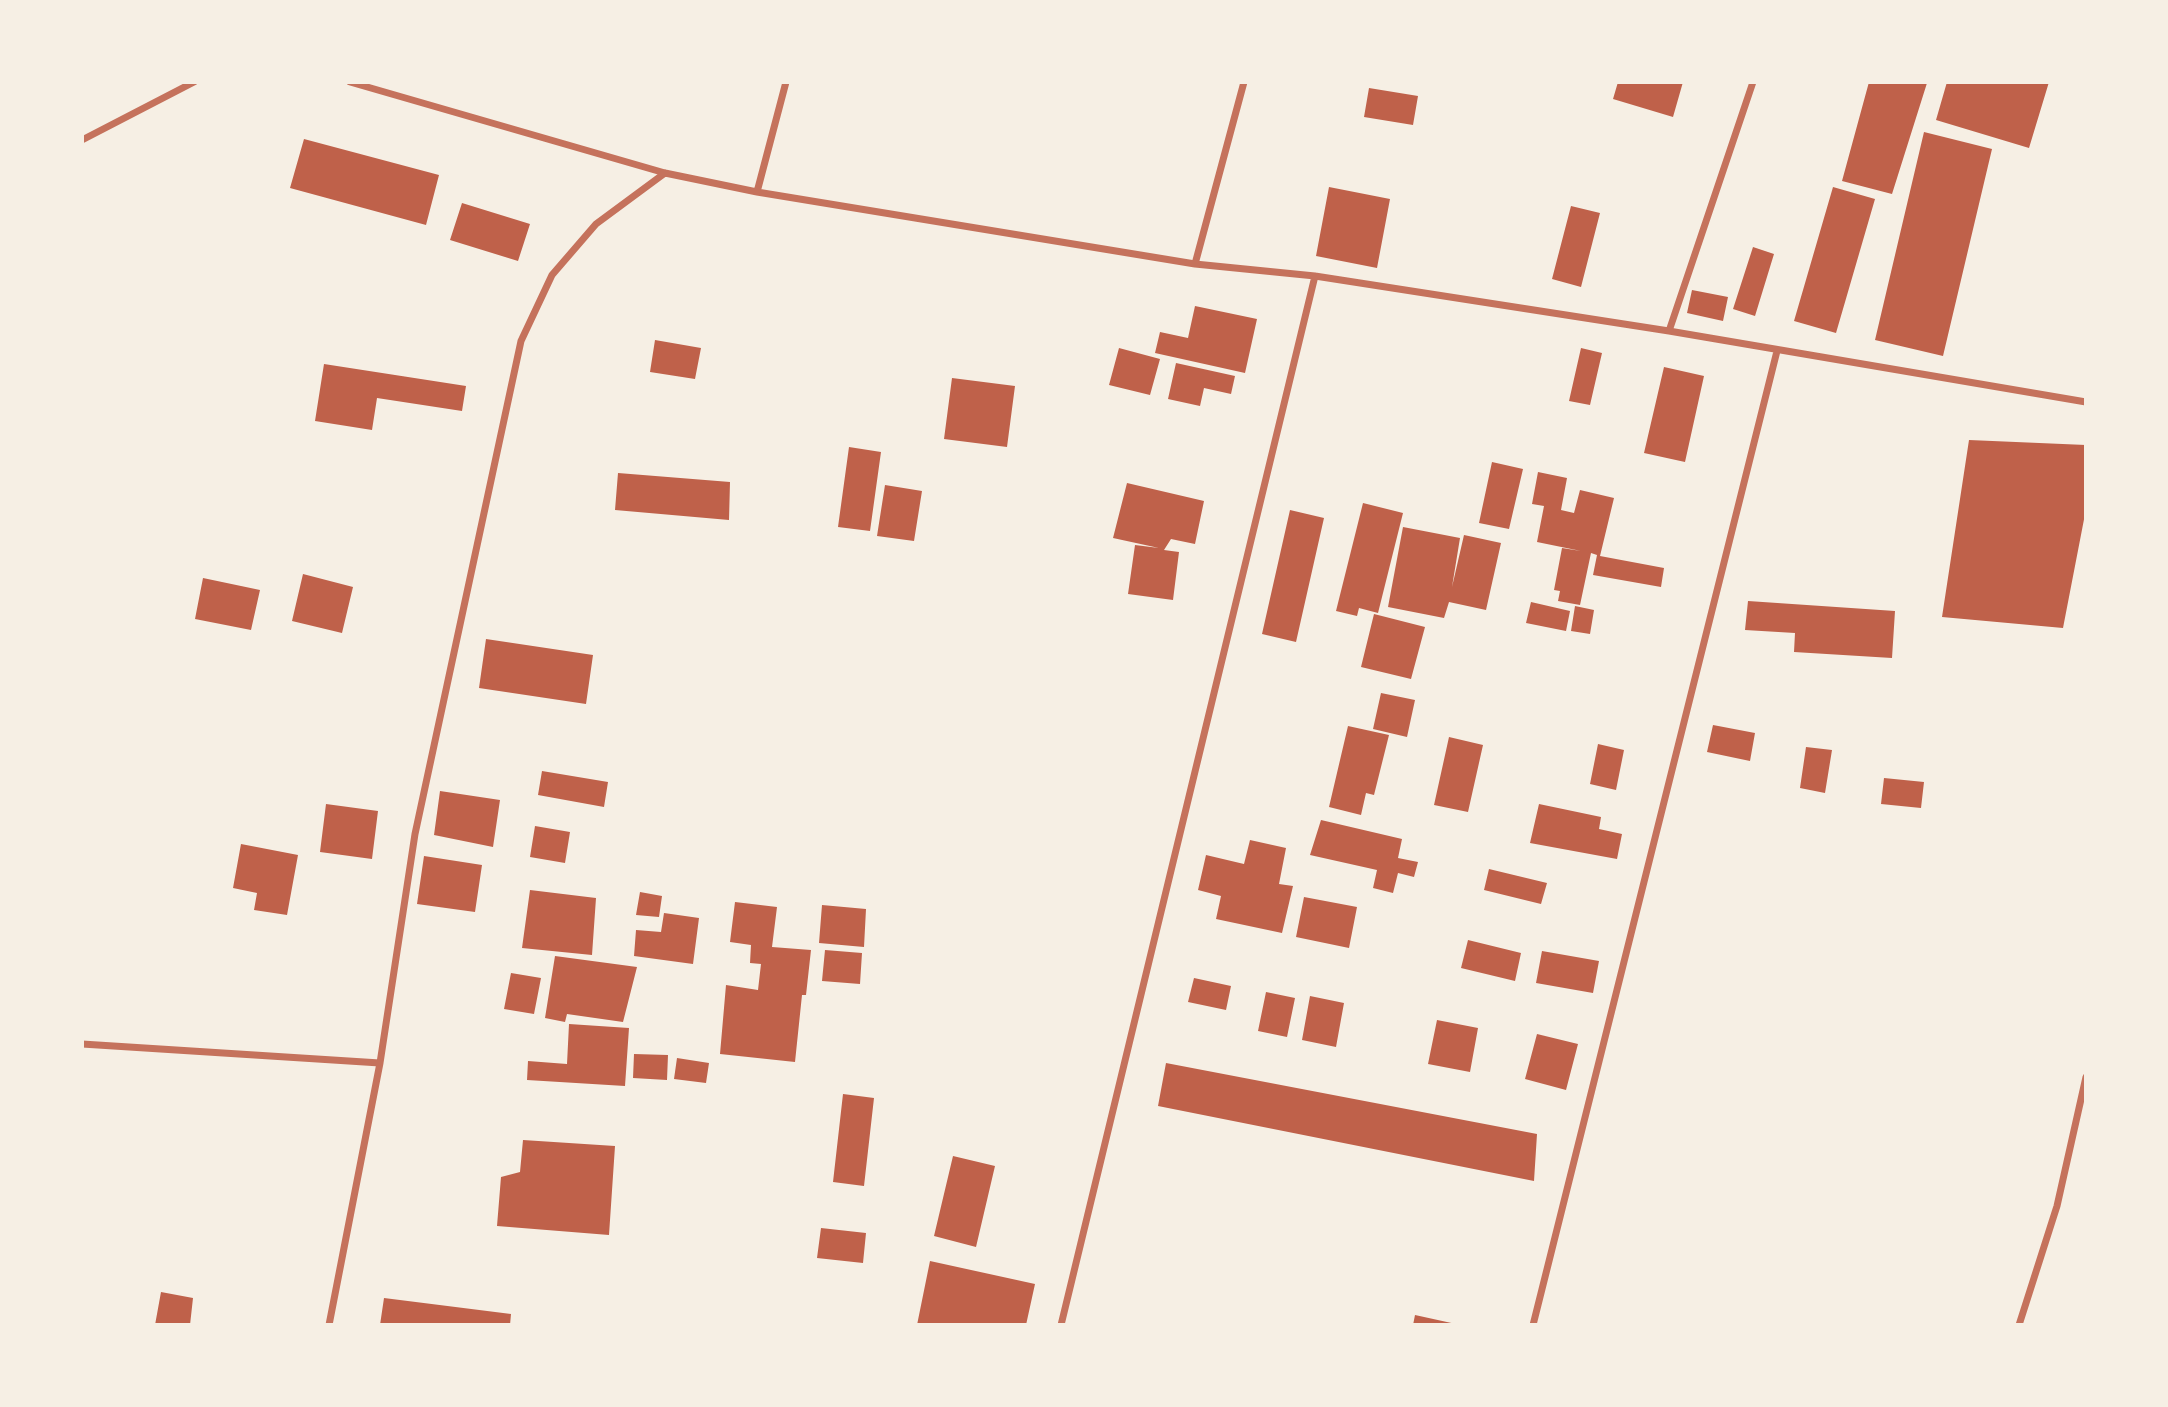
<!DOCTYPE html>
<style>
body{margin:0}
#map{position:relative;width:2168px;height:1407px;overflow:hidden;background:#f6efe4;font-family:Jost,sans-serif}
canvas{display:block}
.frame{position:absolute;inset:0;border:84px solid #f6efe4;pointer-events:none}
</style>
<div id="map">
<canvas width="2168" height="1407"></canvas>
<div class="frame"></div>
</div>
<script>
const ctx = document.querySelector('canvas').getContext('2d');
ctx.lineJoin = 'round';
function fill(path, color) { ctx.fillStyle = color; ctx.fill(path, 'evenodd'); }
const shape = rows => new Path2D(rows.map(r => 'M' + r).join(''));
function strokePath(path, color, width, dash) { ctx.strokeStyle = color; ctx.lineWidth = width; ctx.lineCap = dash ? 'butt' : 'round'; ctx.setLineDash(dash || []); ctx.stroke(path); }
fill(shape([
 [1618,82,1683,82,1673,117,1613,99],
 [1869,82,1927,83,1892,194,1842,181],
 [1947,82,2049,82,2029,148,1936,120],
 [1369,88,1418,96,1413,125,1364,117],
 [1924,132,1992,149,1943,356,1875,340],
 [304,139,439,175,426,225,290,188],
 [1329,187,1390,199,1377,268,1316,256],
 [1833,187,1875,199,1836,333,1794,321],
 [462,203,530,224,518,261,450,240],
 [1571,206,1600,213,1581,287,1552,279],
 [1753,247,1774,254,1755,316,1733,309],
 [1692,290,1728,297,1723,321,1687,313],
 [1195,306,1257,319,1245,373,1155,353,1160,332,1188,338],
 [655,340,701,348,695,379,650,372],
 [1119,348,1160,359,1150,395,1109,385],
 [1581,348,1602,353,1590,405,1569,401],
 [1176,363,1235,376,1231,394,1204,388,1200,406,1168,399],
 [324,364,466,386,462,411,377,398,372,430,315,421],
 [1664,367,1704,376,1685,462,1644,453],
 [952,378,1015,386,1007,447,944,439],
 [1969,440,2086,445,2086,509,2063,628,1942,617],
 [849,447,881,452,870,531,838,527],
 [1492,462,1523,469,1509,529,1479,523],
 [1538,472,1567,478,1561,510,1574,513,1580,490,1614,498,1600,556,1664,568,1661,587,1593,575,1597,555,1591,553,1580,605,1558,601,1560,591,1554,590,1562,548,1581,551,1537,542,1544,506,1532,504],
 [618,473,730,482,729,520,615,510],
 [1127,483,1204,501,1195,544,1171,539,1164,550,1179,552,1173,600,1128,594,1135,545,1159,548,1113,538],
 [885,485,922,491,914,541,877,536],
 [1363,503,1403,513,1378,613,1359,608,1357,616,1336,611],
 [1290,510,1324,518,1296,642,1262,634],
 [1403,527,1460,538,1452,587,1464,535,1501,543,1486,610,1449,602,1444,618,1388,607],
 [303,574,353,587,342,633,292,621],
 [203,578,260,590,251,630,195,619],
 [1748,601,1895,611,1892,658,1794,652,1795,633,1745,630],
 [1531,602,1570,611,1566,631,1526,623],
 [1575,606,1594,610,1590,634,1571,631],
 [1374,614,1425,627,1411,679,1361,667],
 [486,639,593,655,586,704,479,688],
 [1381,693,1415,700,1407,737,1373,729],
 [1713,725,1755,733,1750,761,1707,752],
 [1348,726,1389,735,1374,795,1366,793,1361,815,1329,807],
 [1449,737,1483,745,1468,812,1434,805],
 [1598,744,1624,750,1616,790,1590,784],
 [1806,747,1832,750,1825,793,1800,788],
 [542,771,608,782,604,807,538,795],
 [1884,778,1924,782,1921,808,1881,804],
 [440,791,500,800,493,847,434,835],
 [326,804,378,811,372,859,320,852],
 [1539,804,1601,817,1599,829,1622,834,1617,859,1530,843],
 [1321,820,1402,839,1398,858,1418,862,1414,877,1398,873,1393,893,1373,888,1377,870,1310,855],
 [535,826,570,832,565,863,530,857],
 [1250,840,1286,848,1279,884,1293,886,1282,933,1216,919,1221,896,1198,890,1206,855,1244,864],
 [241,844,298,855,287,915,254,910,257,893,233,888],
 [424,856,482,865,475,912,417,904],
 [1489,869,1547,883,1541,904,1484,890],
 [530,890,596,898,592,955,522,948],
 [640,892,662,896,659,917,636,915],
 [1304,897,1357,907,1349,948,1296,937],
 [735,902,777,907,772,947,811,950,806,995,802,995,795,1062,720,1054,726,985,758,990,761,964,750,963,751,945,730,942],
 [822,905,866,909,864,947,819,943],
 [664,913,699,918,693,964,634,956,636,930,661,932],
 [1468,940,1521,953,1515,981,1461,968],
 [825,950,862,953,860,984,822,981],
 [1542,951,1599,961,1593,993,1536,983],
 [555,956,637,967,623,1022,567,1014,565,1022,545,1018],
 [511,973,541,978,534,1014,504,1009],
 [1194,978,1231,986,1226,1010,1188,1002],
 [1266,992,1295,998,1287,1037,1258,1031],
 [1310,996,1344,1003,1336,1047,1302,1040],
 [1437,1020,1478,1028,1470,1072,1428,1064],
 [569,1024,629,1028,625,1086,527,1080,528,1061,567,1064],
 [1537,1034,1578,1044,1566,1090,1525,1079],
 [634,1054,668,1055,667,1080,633,1078],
 [677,1058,709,1063,706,1083,674,1079],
 [1166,1063,1537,1134,1534,1181,1158,1106],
 [843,1094,874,1098,864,1186,833,1182],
 [523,1140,615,1146,609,1235,497,1226,501,1177,520,1172],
 [953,1156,995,1166,976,1247,934,1236],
 [821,1228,866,1233,863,1263,817,1258],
 [930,1261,1035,1284,1026,1325,917,1325],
 [161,1292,193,1298,190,1325,155,1325],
 [384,1298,511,1314,510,1325,380,1325],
 [1415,1315,1456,1324,1456,1325,1413,1325]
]), '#bf614a');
strokePath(shape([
 [350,82,665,173,757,192,1195,264,1315,276,1669,331,2086,402],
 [82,140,194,82],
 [757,192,786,82],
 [1195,264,1244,82],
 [1669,331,1753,82],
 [82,1044,380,1063],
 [329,1325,380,1063,415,834,521,341,552,275,596,224,665,173],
 [1061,1325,1315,276],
 [1533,1325,1777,351],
 [2019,1325,2057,1206,2086,1077]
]), '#c5725c', 7);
</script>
